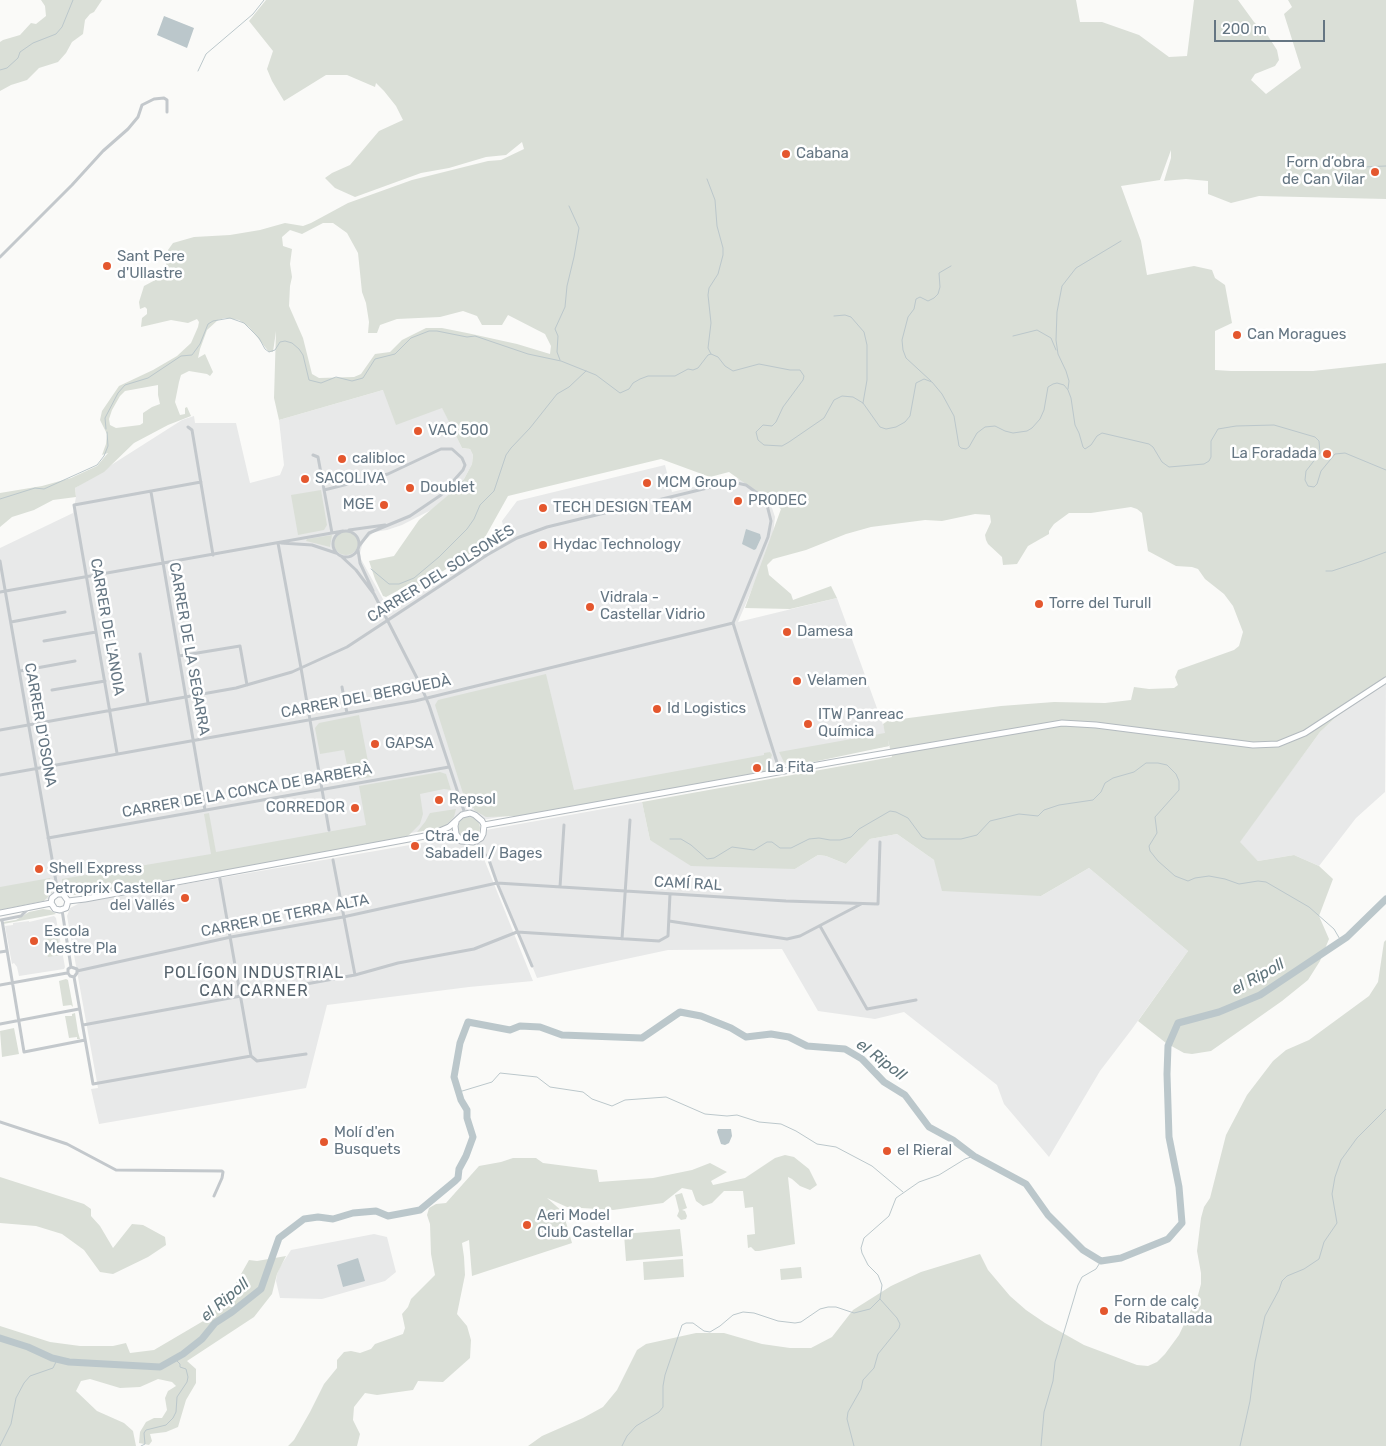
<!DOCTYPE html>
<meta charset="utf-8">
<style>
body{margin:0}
#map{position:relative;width:1386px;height:1446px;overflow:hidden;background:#fafaf8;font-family:Rubik,sans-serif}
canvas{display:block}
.scale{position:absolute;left:1214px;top:20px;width:111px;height:22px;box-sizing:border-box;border:2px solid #657683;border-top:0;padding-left:6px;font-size:15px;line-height:18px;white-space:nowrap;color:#657683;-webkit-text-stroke:4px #fff;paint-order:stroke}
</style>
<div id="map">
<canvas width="1386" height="1446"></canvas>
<div class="scale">200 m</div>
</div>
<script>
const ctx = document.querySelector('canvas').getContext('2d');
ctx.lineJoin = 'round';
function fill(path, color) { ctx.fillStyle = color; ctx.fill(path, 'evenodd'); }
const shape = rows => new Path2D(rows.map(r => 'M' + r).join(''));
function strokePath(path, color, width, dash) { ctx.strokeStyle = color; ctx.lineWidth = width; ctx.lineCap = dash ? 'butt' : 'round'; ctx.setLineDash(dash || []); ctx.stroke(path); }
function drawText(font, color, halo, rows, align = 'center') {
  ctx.font = font + ' Rubik,sans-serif'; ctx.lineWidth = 5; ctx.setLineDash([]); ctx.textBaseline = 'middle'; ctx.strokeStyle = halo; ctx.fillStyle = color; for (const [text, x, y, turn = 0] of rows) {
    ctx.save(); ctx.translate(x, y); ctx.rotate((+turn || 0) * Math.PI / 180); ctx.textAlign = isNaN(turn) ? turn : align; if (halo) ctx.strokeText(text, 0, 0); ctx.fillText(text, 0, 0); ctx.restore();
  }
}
fill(shape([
 [383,390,442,407,462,448,470,449,473,455,472,464,464,479,454,490,433,509,402,525,387,530,374,532,363,542,360,553,361,559,389,610,394,610,506,538,502,521,517,501,665,465,672,492,726,479,735,478,745,480,769,499,775,517,772,542,738,622,837,598,886,733,889,746,0,908,0,548,73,513,76,497,75,488,182,420,194,416,195,423,236,423,250,483,280,475,284,465,279,420],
 [1386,680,1385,792,1356,818,1319,866,1294,855,1258,861,1239,842,1320,732,1335,718],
 [642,802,650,840,795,869,818,855,826,856,846,864,870,839,897,834,934,860,1041,896,1089,868,1188,951,1132,1029,1100,1071,1049,1157,1004,1104,997,1085,904,1012,875,1019,818,1011,782,949,668,950,537,978,489,860,478,844,486,830],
 [450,838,475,850,484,859,533,981,469,987,327,1005,306,1088,99,1124,91,1089,98,1088,67,916,70,908,82,902],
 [54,916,56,918,65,967,64,969,19,976,17,967,14,963,12,964,5,926,13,925,13,923,29,921,29,922],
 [374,1234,387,1237,396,1272,385,1281,322,1299,280,1298,276,1281,277,1274,280,1267,291,1250]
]), '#e8e9e9');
fill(shape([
 [41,0,102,0,94,12,90,14,85,20,83,34,72,42,66,53,58,62,39,68,27,80,11,85,0,91,0,42,3,40,20,35,31,23,36,24,46,16,45,6],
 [266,0,1076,0,1080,22,1102,22,1139,35,1169,57,1187,56,1194,0,1238,0,1254,22,1268,36,1277,50,1279,60,1275,66,1255,74,1251,80,1266,94,1301,68,1284,14,1292,7,1288,0,1386,0,1386,199,1259,196,1231,203,1208,194,1208,181,1186,179,1164,181,1171,158,1171,150,1160,180,1121,186,1141,241,1147,275,1194,266,1212,270,1215,278,1225,285,1232,323,1215,331,1215,370,1231,371,1313,371,1386,363,1386,680,1335,718,1320,732,1240,842,1258,861,1294,855,1319,866,1333,879,1319,916,1329,939,1320,961,1308,980,1282,1001,1211,1051,1192,1054,1184,1053,1166,1043,1138,1021,1188,951,1089,868,1041,896,942,891,934,860,897,834,870,839,846,864,826,856,818,855,795,869,691,866,650,840,642,802,892,757,888,740,889,746,794,766,784,762,779,752,885,733,883,724,889,720,892,722,901,719,1001,706,1054,702,1105,703,1131,700,1134,687,1149,689,1174,688,1178,685,1175,677,1178,670,1234,650,1239,646,1243,632,1233,606,1224,594,1205,579,1198,569,1192,567,1176,566,1148,551,1142,513,1137,509,1131,507,1091,513,1069,513,1054,524,1049,531,1049,534,1028,546,1017,564,1003,565,1002,557,988,544,986,540,985,535,991,522,990,515,975,514,942,521,925,520,871,527,846,534,806,550,773,559,767,565,769,575,791,594,793,600,831,586,837,598,790,609,745,608,781,509,729,472,710,477,661,459,508,496,479,548,415,589,408,585,386,597,383,596,375,579,369,561,394,556,419,520,454,490,464,479,472,464,473,455,470,449,462,448,442,408,396,425,383,390,279,420,274,398,276,331,273,352,269,352,249,327,239,320,225,318,218,320,207,330,200,349,198,358,205,354,213,372,210,376,207,374,189,371,181,375,179,382,175,402,180,415,185,414,185,408,187,407,191,416,168,425,134,443,104,472,75,488,76,497,53,500,34,510,12,517,0,527,0,493,42,486,71,478,97,466,108,453,102,455,106,444,107,434,100,420,102,411,119,386,153,370,177,356,191,343,198,327,199,322,197,319,188,323,171,320,141,327,142,318,147,314,147,309,145,307,140,309,139,302,144,286,159,278,164,279,168,250,173,243,194,237,230,235,260,230,285,223,303,226,311,223,348,203,412,180,488,161,501,160,524,149,522,142,506,155,486,157,449,168,421,173,355,197,335,188,325,178,332,173,350,165,379,131,403,120,396,106,384,91,376,83,375,87,347,75,326,75,284,101,272,81,267,69,273,51,249,21],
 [323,223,333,223,347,233,358,253,362,292,366,303,369,322,368,333,377,333,380,325,397,319,440,317,463,311,477,316,482,325,502,325,508,315,545,334,551,346,550,354,517,344,467,333,442,328,426,328,402,340,390,352,375,354,361,374,354,377,319,378,312,374,303,338,289,306,290,286,292,277,290,264,292,249,283,246,282,237,290,230,302,234],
 [158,385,158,395,160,404,152,407,143,413,143,423,140,425,116,428,110,425,109,419,112,410,120,396,125,391],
 [321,490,327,525,324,530,298,535,291,495],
 '334 543a12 12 0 1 1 24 0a12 12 0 1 1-24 0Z',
 [332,535,330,547,306,541,307,539],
 [546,674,574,790,764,755,764,753,770,752,772,755,766,771,546,812,520,816,486,817,474,810,474,808,467,806,435,705,438,700],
 [359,715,371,777,350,780,344,750,320,754,315,728,319,723],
 [440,772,446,774,451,790,444,789,420,794,423,814,420,824,409,835,404,838,136,886,92,892,89,895,73,895,62,888,62,879,211,854,204,814,209,813,216,852,366,825,359,786],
 [456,809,454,817,444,827,417,832,425,822,430,813],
 '458 828a11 11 0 1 1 22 0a11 11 0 1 1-22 0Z',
 [50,878,53,891,44,901,0,910,0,887],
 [43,909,50,910,56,914,3,924,3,922,16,920,29,912],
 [56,926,61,955,48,957,43,928],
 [1386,940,1386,1446,528,1446,542,1436,583,1418,603,1407,617,1390,637,1350,646,1344,696,1333,724,1333,762,1344,790,1348,811,1348,832,1337,853,1310,891,1286,921,1272,980,1254,988,1270,1010,1296,1026,1310,1045,1323,1084,1345,1137,1365,1148,1366,1157,1362,1165,1354,1179,1335,1198,1295,1201,1284,1201,1273,1197,1251,1201,1218,1204,1207,1210,1198,1226,1135,1247,1095,1273,1061,1286,1050,1309,1040,1369,996,1378,982,1384,942],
 [66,979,68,980,73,1007,71,1005,63,1006,59,981],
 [75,1013,78,1032,80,1039,77,1039,77,1037,69,1038,65,1016,72,1016,72,1014],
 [14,1028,19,1054,2,1057,0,1031],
 [785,1155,794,1157,809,1169,817,1185,810,1190,800,1186,792,1179,788,1177,795,1244,759,1251,755,1251,751,1247,748,1248,747,1235,755,1234,753,1207,745,1208,743,1191,724,1191,712,1203,703,1206,696,1201,692,1190,682,1188,663,1203,613,1210,567,1207,547,1198,563,1212,572,1243,472,1276,469,1240,462,1243,464,1257,465,1275,457,1314,467,1326,471,1340,470,1358,443,1382,418,1381,413,1390,377,1395,365,1393,354,1407,353,1420,360,1434,357,1446,288,1446,294,1440,310,1412,324,1384,337,1368,337,1360,344,1352,351,1351,360,1353,371,1349,375,1344,403,1334,405,1328,402,1314,408,1307,411,1299,435,1275,431,1254,430,1224,427,1215,429,1208,436,1204,446,1203,479,1166,501,1162,513,1158,536,1158,543,1163,597,1170,599,1182,653,1178,692,1170,710,1163,727,1172,711,1181,713,1185,745,1178,775,1158],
 [0,1177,84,1204,91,1209,91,1216,100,1226,113,1248,132,1224,143,1225,165,1237,166,1245,148,1257,113,1274,100,1272,84,1250,62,1234,36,1226,0,1223],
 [682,1193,687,1208,682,1210,685,1211,687,1216,686,1219,681,1220,677,1216,679,1211,675,1195],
 [680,1229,683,1256,626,1261,624,1234],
 [286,1256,277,1274,272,1294,254,1317,187,1361,196,1369,196,1383,186,1400,178,1427,166,1432,150,1434,152,1441,149,1445,139,1443,140,1432,146,1422,154,1418,162,1418,167,1410,165,1398,168,1391,176,1386,172,1382,158,1379,140,1387,120,1388,90,1379,81,1381,76,1391,97,1411,124,1423,133,1431,136,1446,0,1446,0,1326,50,1342,80,1346,113,1346,126,1343,130,1353,154,1350,205,1320,227,1299,249,1260,257,1261],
 [683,1259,684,1277,644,1280,643,1262],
 [801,1267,802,1278,781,1280,780,1269]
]), '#dadfd7');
fill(shape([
 [164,16,194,28,187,48,157,35],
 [746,529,760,534,761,538,756,549,754,550,742,544],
 [718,1129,731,1129,732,1136,729,1143,725,1145,721,1144,717,1132],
 [358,1258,365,1281,343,1287,337,1265]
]), '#bbc7cb');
strokePath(shape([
 [0,70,7,68,18,58,20,52,33,43,56,34,62,27,73,0],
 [198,71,206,54,253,14,264,0],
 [1363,167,1386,166],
 [707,179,715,200,717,226,723,248,723,255,718,274,709,288,708,295,711,323,708,348,711,354],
 [834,316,845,315,851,317,864,332,867,345,867,380,863,403],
 [1013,336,1037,330,1051,338,1056,350],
 [560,360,557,352,558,336,555,329,565,307,567,286,574,257,579,228,569,206],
 [931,381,906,358,903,350,902,340,908,317,914,309,916,299,920,297,928,301,934,298,938,294,940,287,939,273,951,266],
 [1068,389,1069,381,1066,371,1058,354,1056,340,1057,312,1062,286,1076,268,1121,241],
 [106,429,105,418,118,393,125,385,148,378,181,356,192,355,200,344,208,324,213,321,230,318,244,323,259,338,265,349,269,352,275,350,280,342,285,341,292,343,299,349,303,355,309,380,321,383,336,377,352,381,363,378,375,359,395,354,411,338,429,331,437,331,467,337,475,336,528,354,561,361,596,375,620,393,629,389,633,383,640,379,648,376,675,376,688,369,693,370,698,368,708,355,711,354,718,357,725,366,733,371,759,364,790,370,800,370,804,376,803,380,783,407,776,422,772,426,763,425,756,432,758,440,764,445,782,446,789,442,824,418,834,400,842,396,853,397,863,403,880,427,886,429,896,427,905,422,910,416,916,383,924,379,932,382,942,394,954,416,959,446,961,448,966,449,969,447,977,433,985,427,995,426,1005,431,1013,433,1027,431,1032,428,1040,419,1044,410,1048,387,1053,384,1057,383,1064,385,1068,390,1071,398,1075,425,1079,433,1083,447,1085,449,1091,445,1097,436,1102,433,1149,444,1153,447,1162,462,1169,467,1204,464,1209,461,1211,457,1211,441,1218,429,1236,426,1274,425,1315,437,1319,441,1320,453,1306,471,1305,480,1308,486,1314,487,1317,484,1321,471,1335,454,1345,453,1386,470],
 [0,499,35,488,44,489,97,465,104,456,108,446,107,432],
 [371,569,389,584,399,584,414,578,439,557,467,529,474,519,480,505,494,491,506,455,511,448,530,428,557,394,569,387,586,371],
 [1326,571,1332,571,1362,561,1386,552],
 [670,839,681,839,691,845,707,859,714,858,732,847,754,850,767,842,772,842,780,848,791,848,809,839,819,838,830,840,840,840,851,837,859,829,890,811,896,812,908,818,922,837,927,839,961,839,977,835,990,821,1019,814,1038,816,1044,810,1059,805,1093,800,1101,792,1105,783,1113,778,1134,772,1146,763,1158,763,1167,765,1176,774,1179,781,1179,790,1155,817,1157,833,1149,846,1150,851,1158,861,1175,876,1188,881,1195,878,1209,876,1225,879,1239,884,1258,881,1266,882,1309,907,1334,929,1341,941],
 [459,1092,492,1082,500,1073,537,1077,550,1087,583,1092,592,1099,612,1106,625,1100,666,1097,705,1114,727,1116,737,1115,759,1122,781,1124,796,1131,817,1144,836,1147,872,1166,903,1192],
 [0,1446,11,1424,16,1398,24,1383,30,1376,53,1368,57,1360],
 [141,1446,145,1444,144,1433,146,1430,166,1425,173,1418,176,1412,177,1397,187,1382,188,1377,186,1369,180,1367,180,1364,175,1359],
 [622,1446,627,1436,636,1426,659,1412,663,1407,663,1386,665,1375,682,1325,686,1323,693,1323,704,1331,710,1332,720,1326,733,1315,743,1312,754,1313,778,1321,795,1323,801,1322,820,1309,828,1307,836,1307,854,1313,870,1309,880,1299,882,1285,878,1275,868,1265,862,1253,861,1248,864,1238,889,1216,896,1198,919,1182,939,1175,965,1159,974,1156],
 [854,1446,847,1419,848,1412,861,1389,863,1380,874,1368,878,1354,899,1328,900,1324,897,1318,880,1299],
 [1041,1446,1044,1412,1053,1381,1055,1362,1078,1285,1082,1277,1096,1269,1101,1261],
 [1240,1446,1250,1401,1255,1362,1265,1316,1279,1290,1282,1281,1287,1276,1304,1269,1319,1259,1324,1242,1337,1223,1332,1194,1335,1177,1341,1160,1357,1138,1386,1109]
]), '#bbc7cb', 1);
strokePath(shape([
 [0,1338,28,1347,52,1358,69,1362,160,1367,183,1354,202,1339,215,1323,232,1312,261,1289,279,1238,304,1219,318,1217,333,1219,353,1213,376,1211,388,1216,420,1210,455,1181,458,1178,459,1169,466,1156,473,1137,467,1118,467,1110,461,1100,454,1077,460,1043,468,1022,510,1030,520,1026,540,1027,562,1035,642,1038,680,1012,701,1016,731,1028,746,1037,771,1034,789,1037,807,1046,845,1049,862,1059,884,1082,905,1095,929,1127,953,1140,974,1156,1026,1184,1048,1215,1083,1250,1101,1261,1121,1258,1168,1239,1182,1223,1179,1187,1169,1137,1167,1074,1168,1046,1178,1023,1219,1012,1260,995,1347,937,1386,899]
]), '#bbc7cb', 7);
const secondary = shape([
 [484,825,834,762,1062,723,1096,725,1253,745,1278,744,1305,733,1386,680],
 [435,833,449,827,462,815,470,813,475,815,482,821,484,825,483,834,481,838,473,842,461,841,456,834,455,826,456,822],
 [68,901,85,899,425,836,456,834],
 [51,903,52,898,57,894,63,894,68,901],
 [51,903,55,909,60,910,66,908,68,901],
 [0,913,51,903]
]);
strokePath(secondary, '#b3babf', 7);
strokePath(shape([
 [0,257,72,185,103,151,128,129,138,117,142,105,154,99,164,98,167,100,167,112],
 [188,427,192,430,213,555],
 [313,455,318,457,332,533],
 [324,490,388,474,441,449,452,449,462,458,465,465,463,470,441,495,410,516,369,533,359,546],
 [151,492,205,810],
 [349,530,385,525],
 '333 544a13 13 0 1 1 26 0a13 13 0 1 1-26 0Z',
 [278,543,301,668,329,830],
 [281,543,312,545,336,553],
 [358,550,360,563,373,591],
 [341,556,356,570,374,594,420,684,429,705,465,814],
 [0,561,58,893],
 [0,592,343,531],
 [11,622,65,612],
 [733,623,780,772],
 [44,641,96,632],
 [140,654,148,703],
 [179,656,240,646,247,685],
 [20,671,75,661],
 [342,687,347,713],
 [52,690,105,681],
 [0,730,236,688,292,672,347,647,487,555,517,538,547,527,732,482,746,485,760,495,767,505,771,521,768,537,733,623],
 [117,753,74,505,201,482],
 [0,775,415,701,733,623],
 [48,838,449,767],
 [477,841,478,844,489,860,497,883,532,966],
 [333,860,355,975],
 [219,874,251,1056],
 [560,887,564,825],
 [62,910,71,967],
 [1,920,21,916,30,907],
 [2,920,24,1052,85,1040],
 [669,921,787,939,800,936,861,904],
 [820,926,867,1009,916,1000],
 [622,939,630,820],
 [0,952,7,951],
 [71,967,68,969,68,973,70,976,74,977],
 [71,967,77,969,77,973,74,977],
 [77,971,231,937,343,917,497,883,786,901,878,904,880,842],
 [74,977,93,1084,251,1056],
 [0,985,67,973],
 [0,1024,79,1009],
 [83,1025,355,975,398,963,474,949,517,932,659,941,668,936,670,894],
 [251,1056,257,1061,306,1054],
 [0,1122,67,1144,116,1170,222,1171,223,1172,222,1178,214,1196]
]), '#c3c8cc', 3);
strokePath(secondary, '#fff', 5);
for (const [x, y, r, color] of [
 [786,154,5,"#e4572e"],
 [1375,172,5,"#e4572e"],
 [107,266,5,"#e4572e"],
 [1237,335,5,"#e4572e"],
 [418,431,5,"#e4572e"],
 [1327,454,5,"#e4572e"],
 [342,459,5,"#e4572e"],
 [305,479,5,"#e4572e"],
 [647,483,5,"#e4572e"],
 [410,488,5,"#e4572e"],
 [738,501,5,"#e4572e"],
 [384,505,5,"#e4572e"],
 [543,508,5,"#e4572e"],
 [543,545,5,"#e4572e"],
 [1039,604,5,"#e4572e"],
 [590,607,5,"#e4572e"],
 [787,632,5,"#e4572e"],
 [797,681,5,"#e4572e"],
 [657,709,5,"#e4572e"],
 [808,724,5,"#e4572e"],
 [375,744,5,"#e4572e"],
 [757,768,5,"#e4572e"],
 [439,800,5,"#e4572e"],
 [355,808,5,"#e4572e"],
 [415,846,5,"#e4572e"],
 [39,869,5,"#e4572e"],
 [185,898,5,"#e4572e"],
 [34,941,5,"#e4572e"],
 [324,1142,5,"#e4572e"],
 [887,1151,5,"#e4572e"],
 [527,1225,5,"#e4572e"],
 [1104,1311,5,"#e4572e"]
]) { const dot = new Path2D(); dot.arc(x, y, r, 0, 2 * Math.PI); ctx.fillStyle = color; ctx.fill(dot); strokePath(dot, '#fff', 2); }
drawText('15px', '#657683', '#fff', [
 ["Cabana",796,154],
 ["Forn d’obra",1365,163,"right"],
 ["de Can Vilar",1365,180,"right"],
 ["Sant Pere",117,257],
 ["d'Ullastre",117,274],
 ["Can Moragues",1247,335],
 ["VAC 500",428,431],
 ["La Foradada",1317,454,"right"],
 ["calibloc",352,459],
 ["SACOLIVA",315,479],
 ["MCM Group",657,483],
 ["Doublet",420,488],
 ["PRODEC",748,501],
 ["MGE",374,505,"right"],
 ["TECH DESIGN TEAM",553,508],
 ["Hydac Technology",553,545],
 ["Vidrala -",600,598],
 ["Castellar Vidrio",600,615],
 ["Torre del Turull",1049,604],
 ["Damesa",797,632],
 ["Velamen",807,681],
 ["Id Logistics",667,709],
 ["ITW Panreac",818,715],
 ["Química",818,732],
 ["GAPSA",385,744],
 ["La Fita",767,768],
 ["Repsol",449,800],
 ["CORREDOR",345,808,"right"],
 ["Ctra. de",425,837],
 ["Sabadell / Bages",425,854],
 ["Shell Express",49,869],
 ["Petroprix Castellar",175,889,"right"],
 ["del Vallés",175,906,"right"],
 ["Escola",44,932],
 ["Mestre Pla",44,949],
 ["Molí d'en",334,1133],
 ["Busquets",334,1150],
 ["el Rieral",897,1151],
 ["Aeri Model",537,1216],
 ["Club Castellar",537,1233],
 ["Forn de calç",1114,1302],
 ["de Ribatallada",1114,1319]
], 'left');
drawText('15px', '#657683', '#fff', [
 ["CARRER DEL SOLSONÈS",441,574,-32],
 ["CARRER DE L'ANOIA",107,627,80],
 ["CARRER DE LA SEGARRA",189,649,80],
 ["CARRER DEL BERGUEDÀ",366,697,-11],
 ["CARRER D'OSONA",40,725,80],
 ["CARRER DE LA CONCA DE BARBERÀ",247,791,-10],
 ["CAMÍ RAL",688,884,3],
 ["CARRER DE TERRA ALTA",285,916,-11]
]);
ctx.letterSpacing = '1px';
drawText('16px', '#57646e', '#fff', [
 ["POLÍGON INDUSTRIAL",254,973],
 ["CAN CARNER",254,991]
]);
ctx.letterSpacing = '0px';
drawText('italic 16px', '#60757c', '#fff', [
 ["el Ripoll",1258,977,-29],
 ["el Ripoll",881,1060,37],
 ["el Ripoll",225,1300,-40]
]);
</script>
